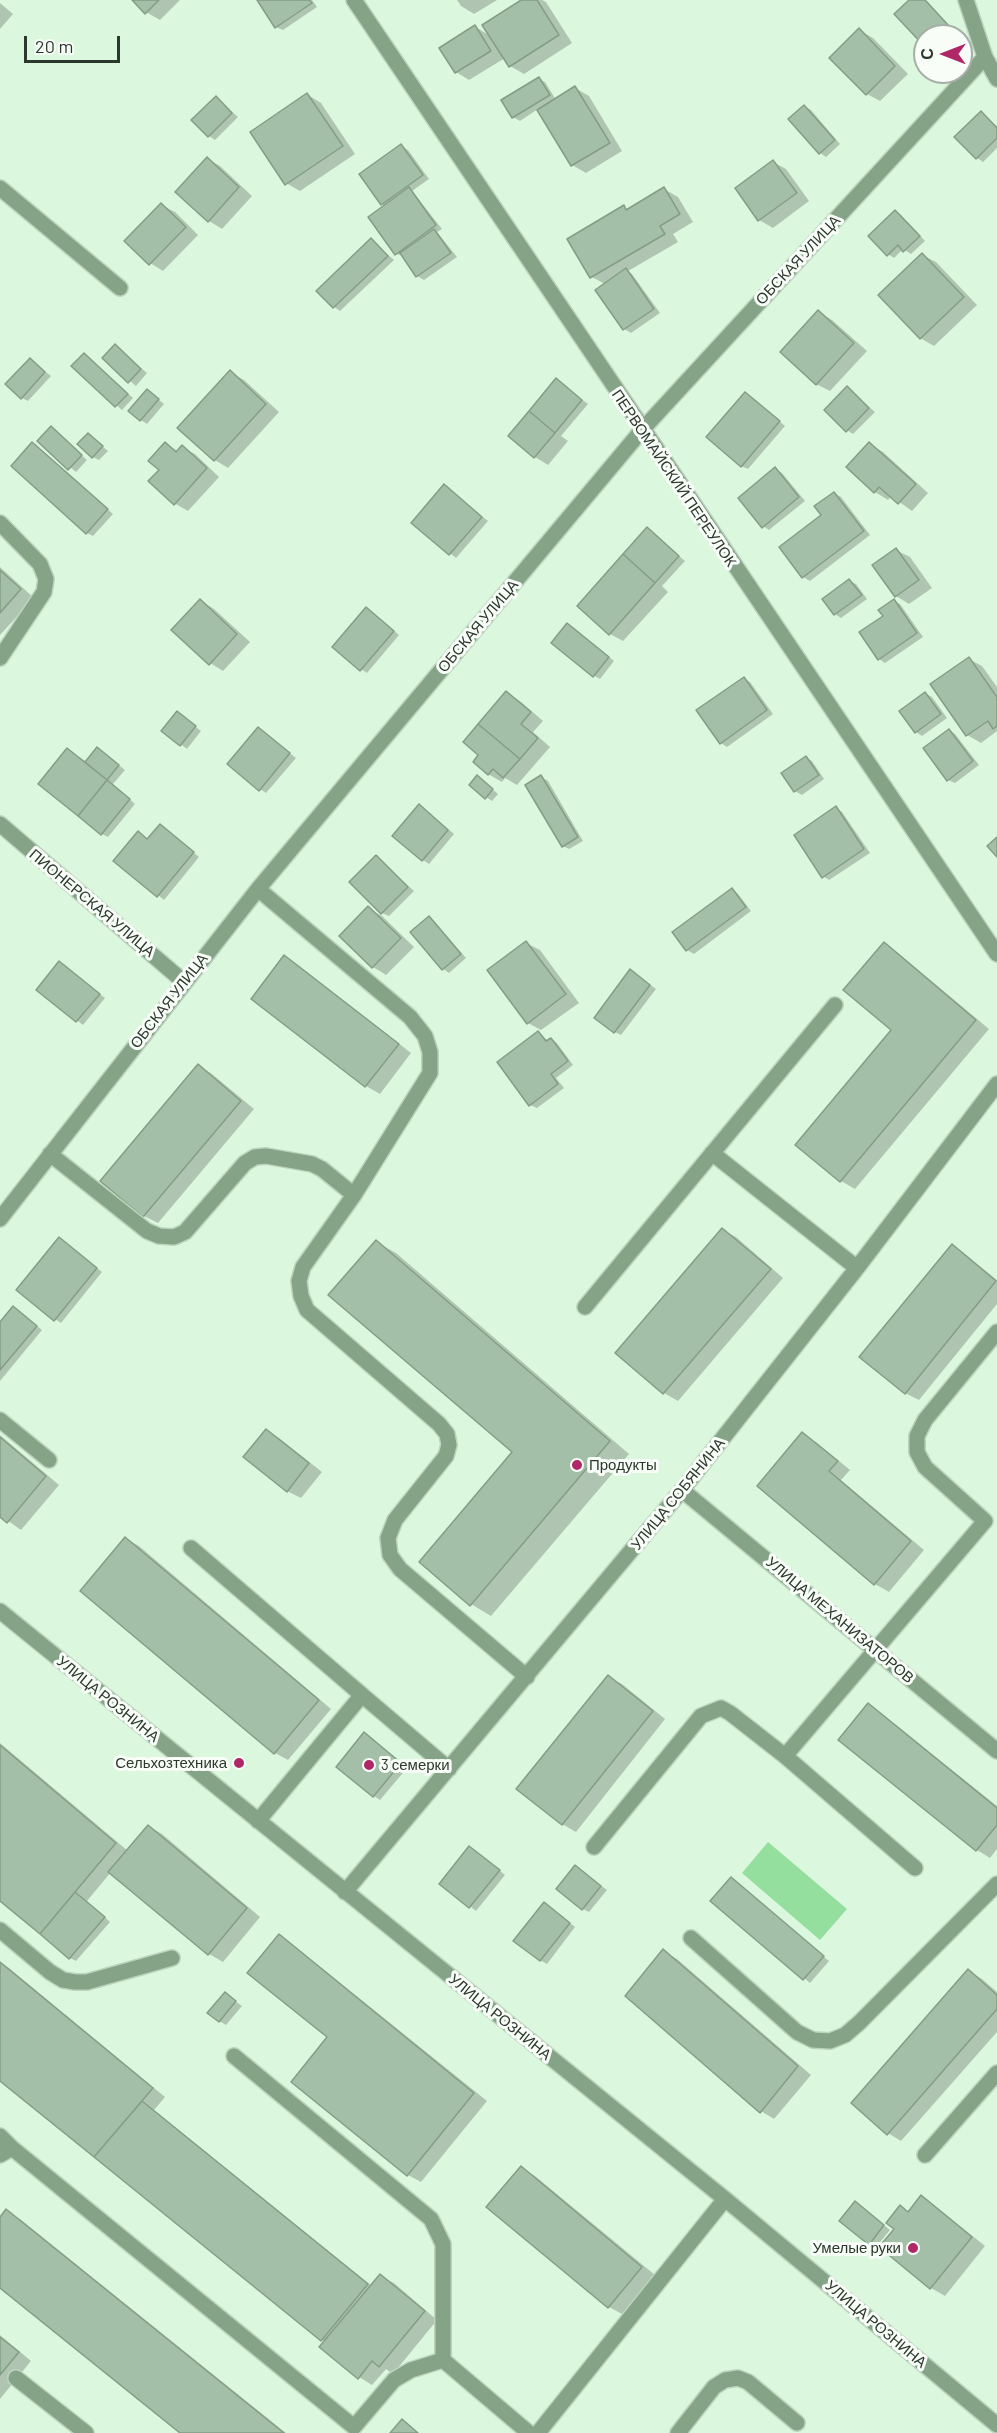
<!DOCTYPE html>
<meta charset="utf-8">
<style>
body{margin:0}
#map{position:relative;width:997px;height:2433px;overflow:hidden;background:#dbf7de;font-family:Barlow,sans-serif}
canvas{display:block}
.north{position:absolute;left:913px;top:24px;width:60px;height:60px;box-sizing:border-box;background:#f8fdf8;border:2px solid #a6aea7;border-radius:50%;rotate:270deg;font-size:16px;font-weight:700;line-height:24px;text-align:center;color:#2c372d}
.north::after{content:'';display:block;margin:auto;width:21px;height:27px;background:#b02767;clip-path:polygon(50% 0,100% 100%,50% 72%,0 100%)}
.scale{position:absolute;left:24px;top:36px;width:96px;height:27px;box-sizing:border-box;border:3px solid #2c372d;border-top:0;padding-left:8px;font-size:18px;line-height:21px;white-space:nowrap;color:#2c372d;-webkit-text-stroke:4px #f8fdf8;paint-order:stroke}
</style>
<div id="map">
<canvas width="997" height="2433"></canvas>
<div class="north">С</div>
<div class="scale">20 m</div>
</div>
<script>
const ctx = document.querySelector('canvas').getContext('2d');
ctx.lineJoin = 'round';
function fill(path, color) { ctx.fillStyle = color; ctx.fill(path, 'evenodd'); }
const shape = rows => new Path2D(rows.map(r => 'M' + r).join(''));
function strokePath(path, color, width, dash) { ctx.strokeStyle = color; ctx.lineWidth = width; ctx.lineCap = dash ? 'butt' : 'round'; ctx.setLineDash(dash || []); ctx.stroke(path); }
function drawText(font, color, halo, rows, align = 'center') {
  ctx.font = font + ' Barlow,sans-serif'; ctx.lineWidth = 6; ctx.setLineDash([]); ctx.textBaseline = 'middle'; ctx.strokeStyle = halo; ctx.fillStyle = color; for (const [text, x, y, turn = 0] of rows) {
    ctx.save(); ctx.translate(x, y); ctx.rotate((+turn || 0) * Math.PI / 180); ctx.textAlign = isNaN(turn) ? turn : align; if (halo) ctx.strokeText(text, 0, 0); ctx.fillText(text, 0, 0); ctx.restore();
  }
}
fill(shape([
 [768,1842,847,1909,820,1940,742,1873]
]), '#94df9e');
fill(shape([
 [134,0,180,0,160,20,146,12],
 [259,0,312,0,317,7,283,30,276,27],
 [457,0,497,0,474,14,461,6],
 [524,0,542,0,546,2,572,43,524,74,510,66,505,58,469,80,456,72,475,27,491,36],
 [911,0,926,0,954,31,949,36,925,36,925,44],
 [0,3,13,14,0,29],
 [859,30,873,38,908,74,880,101,867,94],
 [539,79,545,82,556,100,575,88,589,96,622,151,586,173,572,165,538,109,520,121,513,117],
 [308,95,321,103,355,154,300,191,286,183],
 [216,98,238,117,215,140,209,136],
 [804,106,811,110,840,144,826,157,820,153],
 [981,113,997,126,997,148,983,162,977,158],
 [401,146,408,150,429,179,412,191,442,229,437,232,457,257,424,280,417,276,404,256,396,254,385,206,382,204],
 [207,159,220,166,252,196,222,229,209,221],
 [773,162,786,169,809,201,773,228,759,220],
 [664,189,678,197,693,222,673,234,678,242,628,271,632,274,660,313,631,333,624,329,605,284,592,277,624,207,629,210],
 [161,205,175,212,198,235,163,271,150,263],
 [895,212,901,215,925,241,911,254,903,249,894,258,888,254],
 [371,240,394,260,340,311,334,307],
 [922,255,936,262,977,305,934,346,920,338],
 [819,312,832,320,867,351,830,391,816,384],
 [115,346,147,373,136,386,104,358],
 [84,355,133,398,122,410,73,366],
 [30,360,51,376,28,401,22,398],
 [230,372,244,380,279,412,228,468,215,460],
 [556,380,588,404,561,436,568,441,548,465,535,457,510,436],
 [847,388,875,412,853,434,847,430],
 [746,394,785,426,748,469,741,466],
 [153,395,164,404,147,424,141,420],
 [51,428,87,460,76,472,39,441],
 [88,434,108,451,99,460,93,457],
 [32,444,113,514,93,536,87,533],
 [166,444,178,451,182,447,195,454,219,477,188,511,174,503,161,470],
 [869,444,883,452,928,493,912,511,891,496,888,500,875,492],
 [775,469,782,473,805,501,769,530,763,526],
 [444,486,488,521,456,558,413,523],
 [834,493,841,497,870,535,810,581,803,577,823,515],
 [647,529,685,561,662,586,668,592,623,641,610,634],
 [896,550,910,557,932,588,909,604,896,596],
 [0,567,34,598,0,635],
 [849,581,856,584,867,599,841,618,835,614],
 [201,601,214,609,250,642,223,671,210,663],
 [894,601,900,604,923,637,885,663,879,659,885,616],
 [373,613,399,635,367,673,361,669],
 [574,628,614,661,600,679,593,675],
 [969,659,982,666,997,687,997,731,981,743,967,735],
 [744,679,750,682,773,714,727,747,721,743],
 [507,693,520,701,543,721,533,732,550,747,517,785,505,778,502,782,488,774,481,755],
 [926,694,932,697,947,718,922,736,916,732],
 [178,713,201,731,187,749,163,731],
 [259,729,296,758,266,793,260,789],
 [949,730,955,734,979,765,955,783,948,780],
 [98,749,125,770,113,784,135,804,108,837,102,834,68,750,87,762],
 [806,758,812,761,824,779,802,795,795,791],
 [541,777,548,781,583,841,569,849,563,846],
 [483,781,498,794,492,801,486,797],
 [836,808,842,812,870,853,829,880,823,876],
 [426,810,454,834,429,864,423,860],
 [167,830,199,857,164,900,116,861,145,837,148,840],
 [376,857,414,891,389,916,382,913],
 [732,890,738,894,751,911,694,954,687,950,675,933],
 [368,908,382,916,414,947,386,975,373,967],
 [429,918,435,922,466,958,449,973,443,969],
 [526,943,540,950,579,1003,541,1030,528,1023],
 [884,944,897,952,989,1029,855,1189,841,1181,797,1145,893,1030],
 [285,957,298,965,411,1053,380,1094,366,1086,253,998],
 [60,963,105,998,83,1025,38,990],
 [637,975,656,989,621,1035,615,1032],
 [539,1033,548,1041,551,1039,557,1043,573,1065,556,1078,564,1088,537,1108,530,1105],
 [199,1066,212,1074,254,1109,158,1223,144,1216,102,1181],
 [723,1230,736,1237,783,1278,678,1401,664,1393,617,1353],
 [376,1242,396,1253,629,1454,491,1616,471,1604,514,1452],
 [66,1243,102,1272,61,1323,55,1319],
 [952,1246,965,1254,997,1280,997,1304,919,1400,905,1393],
 [20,1312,42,1330,0,1381,0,1325],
 [266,1431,279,1438,322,1472,301,1498,287,1491],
 [802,1434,816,1442,850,1470,841,1480,924,1550,889,1592,875,1584,759,1486],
 [0,1435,59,1485,21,1530,0,1515],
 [126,1539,139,1546,331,1709,288,1760,275,1753],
 [608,1677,622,1684,665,1719,576,1832,562,1824],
 [868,1705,881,1713,997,1806,997,1849,990,1858,977,1850],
 [371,1738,407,1768,380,1800,374,1796],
 [0,1743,128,1851,148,1826,162,1834,260,1917,223,1962,209,1954,111,1872,87,1901,110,1922,76,1961,70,1958,0,1898],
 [476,1851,505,1875,476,1911,441,1884],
 [576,1867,607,1890,589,1912,583,1909],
 [731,1879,829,1961,810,1983,713,1901],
 [551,1908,575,1927,547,1964,540,1960],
 [279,1936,292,1944,487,2101,421,2182,408,2175],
 [663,1951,677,1959,811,2075,774,2119,761,2111],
 [0,1962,9,1968,165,2097,154,2110,372,2286,380,2276,394,2283,437,2320,393,2374,386,2369,372,2385,359,2377,325,2342,0,2078],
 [969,1971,982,1979,997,1992,997,2032,901,2141,888,2133],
 [225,1994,242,2006,226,2025,219,2021],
 [521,2168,535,2176,655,2275,622,2314,609,2307],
 [921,2197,934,2205,985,2246,945,2296,931,2288,881,2247,896,2229,901,2207,909,2212],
 [862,2207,890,2230,876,2247,869,2244],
 [7,2211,20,2219,286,2433,182,2433,0,2286,0,2220],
 [0,2335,31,2361,0,2399]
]), '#0003');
const building = shape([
 [132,0,159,0,145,14,132,0],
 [257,0,309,0,312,3,275,28,257,0],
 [521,0,537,0,559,35,509,67,482,25,521,0],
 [909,0,925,0,949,26,939,36,925,36,925,47,894,14,909,0],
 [475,25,491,51,455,73,439,48,475,25],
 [859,28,895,66,866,95,829,58,859,28],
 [539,77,550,95,512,118,501,100,539,77],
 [575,86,610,143,571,166,537,110,575,86],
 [307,93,343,146,285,185,250,132,307,93],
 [216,96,232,113,208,137,191,120,216,96],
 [804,105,835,140,819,154,788,119,804,105],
 [981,111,997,128,997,138,976,159,954,137,981,111],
 [401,144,423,175,381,205,359,174,401,144],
 [207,157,239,187,208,222,175,192,207,157],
 [773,160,797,193,758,221,735,188,773,160],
 [409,187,436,225,395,255,368,217,409,187],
 [664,187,680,214,660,226,665,234,590,278,567,239,624,205,626,210,664,187],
 [161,203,186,227,149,265,124,241,161,203],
 [895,210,920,236,903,252,898,245,887,256,868,236,895,210],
 [434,229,451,253,416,277,400,253,434,229],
 [371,238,388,256,333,308,316,291,371,238],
 [922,253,964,297,920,339,878,295,922,253],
 [626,268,654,309,623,330,595,290,626,268],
 [818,310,854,343,816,385,780,352,818,310],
 [115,344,141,369,128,383,102,358,115,344],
 [84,353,128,394,115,407,71,366,84,353],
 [30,358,45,372,21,399,5,384,30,358],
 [230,370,266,404,214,461,177,428,230,370],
 [556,378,582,400,555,433,529,411,556,378],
 [847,386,869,408,846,432,824,410,847,386],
 [147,389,159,399,140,421,128,411,147,389],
 [745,392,780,421,741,467,706,437,745,392],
 [529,411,555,433,534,458,508,436,529,411],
 [51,426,82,455,68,470,37,441,51,426],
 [88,433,103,446,92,458,77,444,88,433],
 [32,442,108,509,86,534,11,466,32,442],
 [165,442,176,452,182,445,207,468,174,505,148,481,159,470,148,461,165,442],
 [869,442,916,484,898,504,879,487,874,493,846,467,869,442],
 [775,467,799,497,762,528,738,498,775,467],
 [444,484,482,517,449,555,411,523,444,484],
 [834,492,864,531,802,578,779,547,821,515,814,506,834,492],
 [647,527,679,556,655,583,623,554,647,527],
 [896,548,919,580,895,597,872,565,896,548],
 [623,554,655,583,609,635,577,606,623,554],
 [0,570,21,589,0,613,0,570],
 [849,579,862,595,834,615,822,599,849,579],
 [200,599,237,634,209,665,171,630,200,599],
 [894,599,917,633,878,660,859,632,883,616,878,610,894,599],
 [366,607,394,631,360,671,332,647,366,607],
 [567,623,609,657,593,677,551,643,567,623],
 [969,657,997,697,997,726,993,729,988,721,966,736,930,684,969,657],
 [744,677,767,710,720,744,696,710,744,677],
 [506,691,531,712,521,724,538,738,520,759,478,724,506,691],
 [925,692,941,714,915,733,899,711,925,692],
 [177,711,196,726,180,746,161,731,177,711],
 [478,724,520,759,503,778,493,769,488,775,473,762,478,755,463,742,478,724],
 [258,727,290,753,259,791,227,764,258,727],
 [949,729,973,761,947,781,923,748,949,729],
 [97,747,119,765,107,780,85,762,97,747],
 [67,748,107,780,78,816,38,784,67,748],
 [806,756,819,775,794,792,781,773,806,756],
 [477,775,493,789,485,799,469,785,477,775],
 [541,775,578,837,562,847,525,785,541,775],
 [107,780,130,799,101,835,78,816,107,780],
 [419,804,448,830,422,861,392,836,419,804],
 [836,806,864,849,822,878,794,835,836,806],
 [160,824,194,852,157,897,113,861,138,831,147,839,160,824],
 [997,837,997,857,987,846,997,837],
 [376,855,408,887,381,914,349,882,376,855],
 [732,888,746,907,686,951,672,932,732,888],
 [368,906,401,938,372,968,339,936,368,906],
 [429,916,461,954,442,970,410,932,429,916],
 [526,941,566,994,527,1024,487,970,526,941],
 [884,942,976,1020,840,1182,795,1145,891,1030,843,990,884,942],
 [284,955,399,1044,365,1087,251,999,284,955],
 [59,961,100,994,76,1022,36,990,59,961],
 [630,969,650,985,614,1033,594,1018,630,969],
 [538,1031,546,1041,551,1038,568,1061,551,1074,558,1084,529,1106,497,1062,538,1031],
 [198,1064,241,1101,143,1217,100,1181,198,1064],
 [722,1228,771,1269,663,1394,615,1353,722,1228],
 [59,1237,97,1268,54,1321,16,1290,59,1237],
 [376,1240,610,1441,470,1606,419,1562,512,1452,328,1295,376,1240],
 [952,1244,996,1281,905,1394,859,1357,952,1244],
 [13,1306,37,1326,0,1370,0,1322,13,1306],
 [266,1429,309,1463,287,1492,243,1457,266,1429],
 [802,1432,838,1461,829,1471,911,1541,874,1585,757,1486,802,1432],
 [0,1437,46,1476,7,1523,0,1517,0,1437],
 [125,1537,319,1700,274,1754,80,1591,125,1537],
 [608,1675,653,1711,562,1825,516,1789,608,1675],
 [868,1703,997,1808,997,1825,976,1851,838,1740,868,1703],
 [364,1732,401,1763,373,1797,336,1767,364,1732],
 [0,1745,116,1843,40,1934,0,1901,0,1745],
 [148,1825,247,1908,208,1955,108,1872,148,1825],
 [469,1846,500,1870,469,1908,439,1884,469,1846],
 [575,1865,601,1886,582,1910,556,1889,575,1865],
 [731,1877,824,1956,803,1980,710,1901,731,1877],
 [75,1892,105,1917,69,1959,40,1934,75,1892],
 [544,1902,570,1923,540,1961,513,1941,544,1902],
 [279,1934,474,2093,407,2176,291,2082,327,2037,247,1973,279,1934],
 [663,1949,798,2066,760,2113,625,1996,663,1949],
 [0,1962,153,2088,94,2157,0,2081,0,1962],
 [968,1969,997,1995,997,2009,887,2135,851,2103,968,1969],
 [225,1992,236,2001,219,2022,207,2013,225,1992],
 [142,2101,368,2284,321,2341,94,2157,142,2101],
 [521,2166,642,2267,608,2308,486,2207,521,2166],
 [921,2195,972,2237,930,2289,879,2247,894,2229,886,2223,900,2205,908,2212,921,2195],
 [855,2201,884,2225,869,2245,839,2221,855,2201],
 [6,2209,284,2433,180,2433,0,2288,0,2217,6,2209],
 [380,2274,425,2311,379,2367,372,2361,358,2379,319,2347,380,2274],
 [0,2337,19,2352,0,2375,0,2337],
 [402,2419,418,2433,390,2433,402,2419]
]);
fill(building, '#a4bfa7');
strokePath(building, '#849e86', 1.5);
const minor = shape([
 [354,0,997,954],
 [966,0,985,57,997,79],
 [0,188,120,288],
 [0,523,40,564,46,579,44,592,0,658],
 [0,824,184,982],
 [258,889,410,1017,425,1036,430,1052,430,1073,354,1195,303,1267,299,1281,301,1296,307,1310,439,1424,447,1434,449,1445,446,1456,395,1520,388,1538,390,1555,400,1569,527,1677],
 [712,1153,857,1268],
 [50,1154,147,1231,159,1236,174,1237,185,1232,245,1163,255,1157,266,1156,312,1164,322,1169,354,1195],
 [0,1219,258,889,642,430,985,57],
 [585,1307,835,1005],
 [0,1420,49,1460],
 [682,1490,997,1751],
 [191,1548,362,1695],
 [0,1611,725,2199,997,2425],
 [785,1756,985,1521,925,1467,917,1452,917,1436,925,1420,997,1332],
 [258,1821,362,1695,449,1769],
 [594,1847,701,1716,721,1708,730,1713,785,1756,915,1868],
 [345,1892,682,1490,857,1268,997,1084],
 [0,1930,50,1972,63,1980,75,1982,87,1982,172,1958],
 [691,1938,797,2032,813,2040,830,2041,845,2035,859,2023,997,1884],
 [234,2056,431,2219,443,2244,443,2360,529,2433],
 [0,2136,12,2148],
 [0,2155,12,2148,354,2427,394,2380,411,2370,443,2360],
 [925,2155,997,2073],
 [16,2378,86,2433],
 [538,2433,725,2199],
 [678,2433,714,2387,725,2380,738,2378,748,2382,797,2423]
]);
strokePath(minor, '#bcd4be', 18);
strokePath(minor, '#84a387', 15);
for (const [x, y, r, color] of [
 [577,1465,6,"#b02767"],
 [239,1763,6,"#b02767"],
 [369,1765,6,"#b02767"],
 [913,2248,6,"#b02767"]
]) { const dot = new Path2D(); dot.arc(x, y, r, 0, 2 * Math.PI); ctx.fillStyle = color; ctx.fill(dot); strokePath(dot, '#f8fdf8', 2); }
drawText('15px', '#2c372d', '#f8fdf8', [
 ["ОБСКАЯ УЛИЦА",798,260,-47],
 ["ПЕРВОМАЙСКИЙ ПЕРЕУЛОК",674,478,56],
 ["ОБСКАЯ УЛИЦА",478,626,-50],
 ["ПИОНЕРСКАЯ УЛИЦА",92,903,40],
 ["ОБСКАЯ УЛИЦА",169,1001,-52],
 ["УЛИЦА СОБЯНИНА",678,1494,-51],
 ["УЛИЦА МЕХАНИЗАТОРОВ",840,1620,40],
 ["УЛИЦА РОЗНИНА",108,1699,39],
 ["УЛИЦА РОЗНИНА",500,2017,39],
 ["УЛИЦА РОЗНИНА",876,2324,40]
]);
drawText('15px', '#2c372d', '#f8fdf8', [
 ["Продукты",589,1465],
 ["Сельхозтехника",227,1763,"right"],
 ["3 семерки",381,1765],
 ["Умелые руки",901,2248,"right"]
], 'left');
</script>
